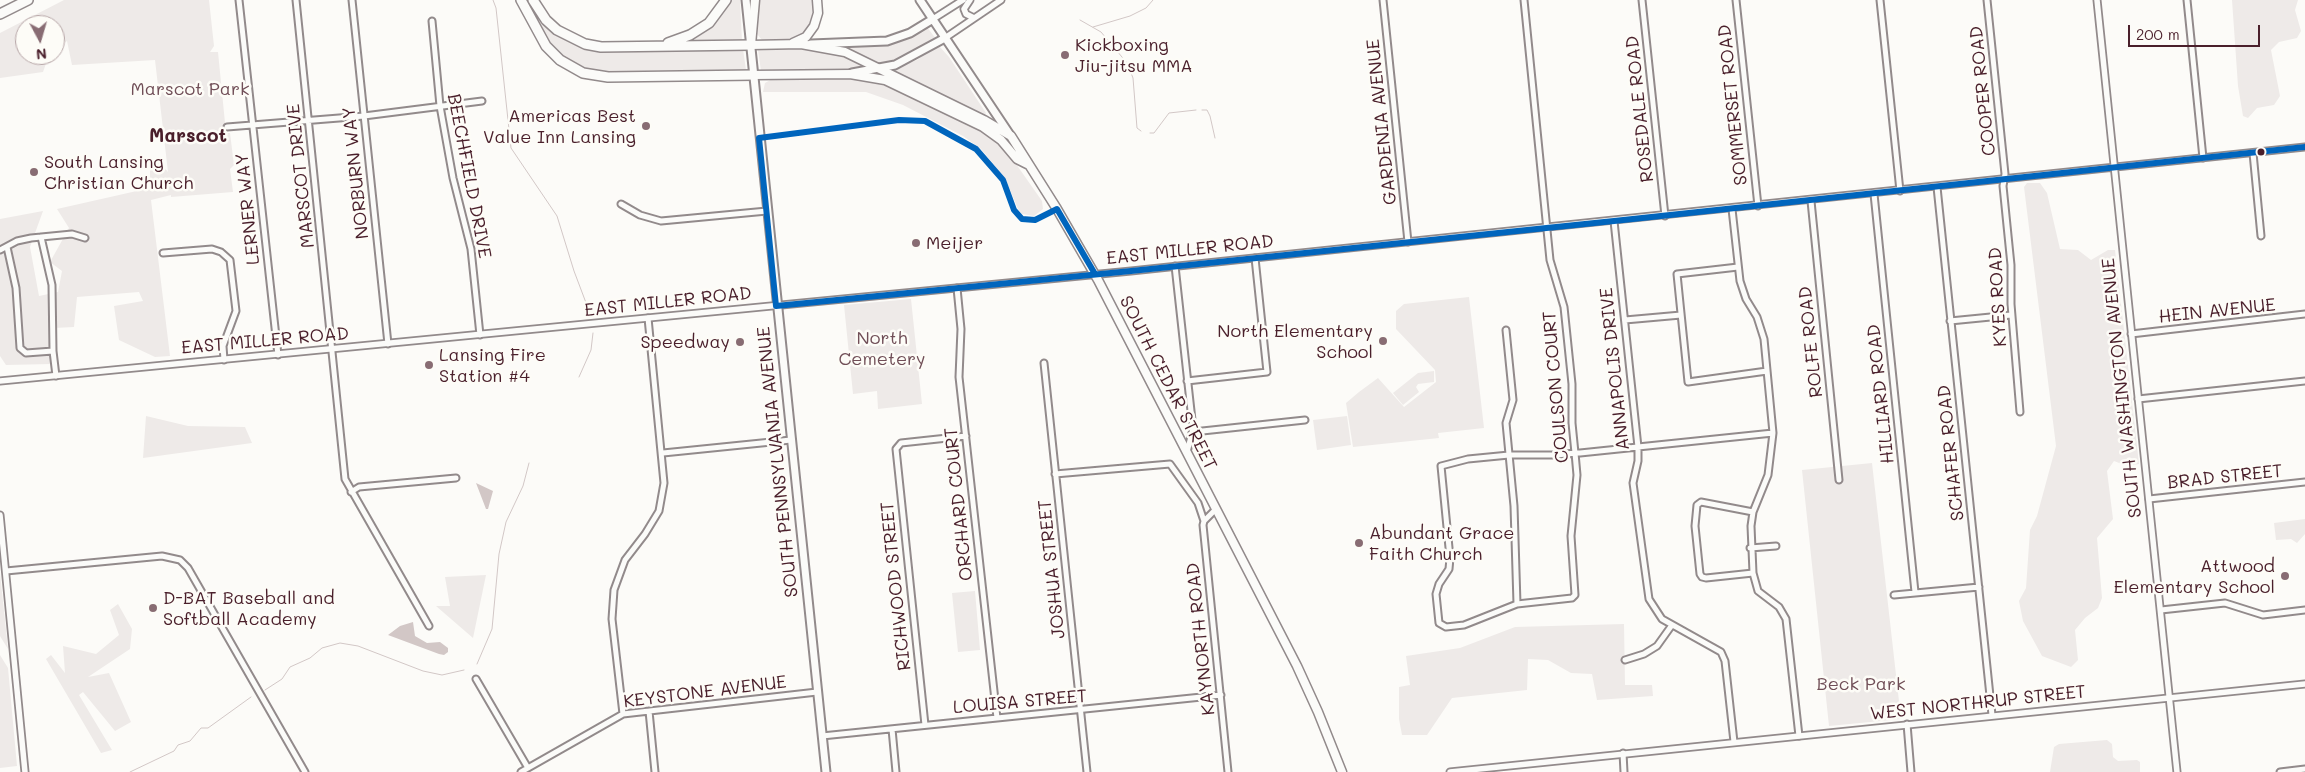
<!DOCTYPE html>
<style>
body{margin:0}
#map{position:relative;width:2305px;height:772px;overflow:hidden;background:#fcfbf8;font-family:Mali,sans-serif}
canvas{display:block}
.north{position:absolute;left:15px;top:15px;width:50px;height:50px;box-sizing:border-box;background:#fdfcf7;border:1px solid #b5a4a5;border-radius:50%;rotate:174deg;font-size:14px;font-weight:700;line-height:20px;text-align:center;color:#4a1f2b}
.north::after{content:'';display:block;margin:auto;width:18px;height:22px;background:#886c73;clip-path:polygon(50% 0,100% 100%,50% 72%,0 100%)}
.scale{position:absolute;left:2128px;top:25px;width:132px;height:22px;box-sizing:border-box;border:2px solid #4a1f2b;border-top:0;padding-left:6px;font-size:15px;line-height:18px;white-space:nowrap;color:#4a1f2b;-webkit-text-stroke:4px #fdfcf7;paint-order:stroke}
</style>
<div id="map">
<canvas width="2305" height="772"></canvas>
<div class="north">N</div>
<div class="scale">200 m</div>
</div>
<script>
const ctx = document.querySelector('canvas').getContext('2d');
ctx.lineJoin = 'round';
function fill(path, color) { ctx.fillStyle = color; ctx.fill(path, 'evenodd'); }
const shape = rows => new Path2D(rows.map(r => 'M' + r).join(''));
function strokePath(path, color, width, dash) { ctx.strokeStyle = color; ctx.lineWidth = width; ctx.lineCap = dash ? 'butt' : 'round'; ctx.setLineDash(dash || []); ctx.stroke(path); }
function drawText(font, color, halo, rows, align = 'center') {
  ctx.font = font + ' Mali,sans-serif'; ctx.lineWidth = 5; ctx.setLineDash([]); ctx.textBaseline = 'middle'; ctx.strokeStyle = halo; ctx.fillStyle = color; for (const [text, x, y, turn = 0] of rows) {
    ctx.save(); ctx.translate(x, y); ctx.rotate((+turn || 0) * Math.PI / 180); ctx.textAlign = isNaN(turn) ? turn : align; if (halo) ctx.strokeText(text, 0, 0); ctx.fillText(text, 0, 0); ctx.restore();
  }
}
fill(shape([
 [64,0,209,0,214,46,210,52,218,52,226,133,230,133,234,165,230,169,233,192,171,197,171,195,151,200,170,356,155,357,119,340,114,306,143,301,139,292,77,297,74,327,54,328,51,364,6,365,0,356,0,219,43,211,30,247,39,296,58,292,62,271,50,262,69,228,57,209,150,188,150,166,158,160,168,172,155,60,72,65,67,41,55,50,55,25,25,25,25,55,49,55,43,72,0,78,0,33],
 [525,0,529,0,551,29,562,38,584,47,743,49,746,70,611,74,584,69,566,60,550,46],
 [729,0,740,0,742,41,683,41],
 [758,0,813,0,815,9,812,24,804,35,795,39,762,40,757,34,756,27],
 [2232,0,2298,0,2295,10,2301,31,2297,38,2279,42,2271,50,2280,96,2274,105,2257,108,2248,118,2243,116,2238,86],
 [927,27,936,39,897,61,880,66,838,46,877,44],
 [935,47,940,47,949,57,986,113,984,116,891,70,917,60],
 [763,48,807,48,842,54,868,66,865,69,840,70,761,71,758,50],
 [774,78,860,78,887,84,986,133,998,142,1014,161,1042,201,1043,209,1034,216,1022,214,1018,209,1005,178,981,149,963,136,903,105,866,92,763,92,765,83],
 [2027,183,2040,183,2047,193,2060,249,2078,250,2091,260,2108,250,2115,250,2139,464,2127,466,2114,461,2107,471,2113,519,2097,538,2102,598,2098,608,2085,618,2075,630,2078,660,2071,667,2042,656,2023,621,2019,601,2026,588,2030,530,2037,516,2056,446,2024,187],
 [1469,297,1484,428,1438,433,1439,438,1353,447,1346,403,1359,392,1378,378,1404,407,1436,382,1435,370,1396,329,1396,311,1404,304],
 [911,299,922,404,878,409,877,391,853,394,844,305],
 [1434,371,1434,382,1418,384,1416,387,1419,392,1403,405,1393,393,1418,373],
 [146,416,188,426,245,427,252,443,143,458],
 [1347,416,1351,445,1317,450,1313,420],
 [1872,463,1901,719,1829,726,1802,470],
 [2305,519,2305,534,2297,543,2291,539,2276,540,2274,523],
 [0,573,8,649,0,636],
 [486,575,473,638,436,606,450,606,445,577],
 [975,591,980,650,958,652,952,593],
 [118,604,132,629,130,649,88,677,109,673,131,722,115,731,83,692,79,695,112,750,101,753,46,659,51,655,65,673,63,646,96,654,119,635,110,610],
 [1624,624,1625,685,1652,685,1653,696,1597,700,1592,674,1571,673,1548,660,1528,659,1527,690,1452,698,1427,735,1402,735,1399,719,1399,687,1410,685,1406,656,1460,648,1515,627],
 [0,655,8,668,17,766,0,768],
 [2107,740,2112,744,2113,757,2118,761,2137,760,2140,762,2140,772,2050,772,2054,747,2059,744]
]), '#eeeae8');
fill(shape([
 [476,483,493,491,488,509,486,509],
 [413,622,415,636,427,643,440,642,448,648,448,652,444,655,439,654,388,635,400,626]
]), '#d2c7c6');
strokePath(shape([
 [493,0,496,8,511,148,557,216,574,271,591,316],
 [1080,20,1101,32,1127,63,1133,78,1137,128,1141,131],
 [1093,27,1130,16,1146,8,1153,0],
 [1202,110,1207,110,1210,116,1215,138],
 [1150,133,1154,133,1169,113,1196,110],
 [579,377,591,350,593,333],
 [477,664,492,629,499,554,506,522,523,486,529,463],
 [265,690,282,679,290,667,310,658,322,648,340,643,358,646,423,671,442,675,464,670],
 [130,772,174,751,178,745,190,741,201,728,208,728,251,697]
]), '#d2c7c6', 1);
const minor = shape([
 [239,0,278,355],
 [296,0,345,479,429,626],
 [352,0,388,344],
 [1383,0,1408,242],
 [1524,0,1550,260,1564,307,1572,384,1572,423,1575,453,1577,475,1571,536,1575,595,1572,598,1517,604,1464,625,1446,627,1439,623,1436,594,1439,584,1449,569,1450,558,1441,466,1468,459,1509,455,1557,455,1575,453,1580,453,1773,433],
 [1642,0,1665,216],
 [1736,0,1758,206],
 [1880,0,1900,191],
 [1987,0,2005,174,2003,186,2011,265,2011,304,2020,412],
 [2187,0,2203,158],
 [432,21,440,106,453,178,471,249,480,335],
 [227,127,364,116,482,101],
 [2253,153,2261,236],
 [1937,187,1992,715],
 [1874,194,1915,592],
 [1811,201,1839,480],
 [621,204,640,215,661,221,767,211],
 [1732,209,1740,281,1746,299,1757,317,1764,339,1773,433,1768,475,1753,512,1751,526,1753,573,1758,591,1779,607,1786,619,1799,736],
 [1614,221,1638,447,1638,461,1633,483,1649,599,1662,619,1721,652,1725,661,1734,742],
 [41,237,52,285,53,351,56,376],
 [7,247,16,288,20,348,26,353,53,351],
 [0,250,17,241,31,238,72,234,85,238],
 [163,253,212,249,221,252,230,260,236,311,223,346,224,360],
 [1175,266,1193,429,1187,452],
 [1738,267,1677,274,1688,382,1767,371],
 [957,288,961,329,959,377,997,718],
 [1625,320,1681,315],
 [1950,321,2011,315],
 [1506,330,1513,400,1506,423,1514,506,1517,604],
 [2131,334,2305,314],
 [1044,363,1087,772],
 [1187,381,1267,372,1255,258],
 [2138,399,2305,381],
 [1193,432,1305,420],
 [663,453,791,440],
 [1055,474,1170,464,1198,503,1204,521],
 [351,492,359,487,456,478],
 [2149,499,2305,482],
 [1216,509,1204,521,1203,525,1228,772],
 [1750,548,1776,546],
 [6,571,162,556,180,560,188,568,305,772],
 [1753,573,1706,578,1702,577,1700,574,1695,526,1697,505,1701,502,1753,512],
 [1894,595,1979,587],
 [2161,610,2225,603,2263,615,2305,610],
 [1625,660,1644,654,1657,646,1672,625],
 [476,679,528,768],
 [649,711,655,772],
 [623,714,612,619,614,590,625,560,645,534,659,511,664,483,648,318],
 [1907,724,1911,772],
 [925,725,896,449,901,443,966,436],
 [892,729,896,772],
 [822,736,1221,695],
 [1623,753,1624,772],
 [521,772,623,714,817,692],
 [2280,772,2305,769]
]);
const tertiary = shape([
 [970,0,964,9,966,14,974,18],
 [2097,0,2177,772],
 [933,19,963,0],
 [945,38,1001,0],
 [0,381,1131,271,2305,147],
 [0,515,25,772],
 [1450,772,2305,684]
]);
const secondary = shape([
 [746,0,826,772],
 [920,0,1010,135],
 [811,44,887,41,910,33,933,19],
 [852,73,895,65,945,38]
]);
const primary = shape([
 [755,0,751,45,801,44,845,52,984,120,1011,136,1057,209,1098,280,1297,666,1318,712,1342,772],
 [793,43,806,37,814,26,818,13,817,0],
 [754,75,850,74,885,80,983,127,1001,140,1017,159,1029,165]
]);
const motorway = shape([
 [521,0,546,46,560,60,583,73,608,77,754,75],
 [533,0,546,20,557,30,585,44,601,47,751,45],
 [0,14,28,0],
 [668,43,690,35,709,23,726,0]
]);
strokePath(minor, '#928a8b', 9);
strokePath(tertiary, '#928a8b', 9);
strokePath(secondary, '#928a8b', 11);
strokePath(primary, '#928a8b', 11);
strokePath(motorway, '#928a8b', 12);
strokePath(minor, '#fbfbf9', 5);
strokePath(tertiary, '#fbfbf9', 5.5);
strokePath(secondary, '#fbfbf9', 7);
strokePath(primary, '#fbfbf9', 8);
strokePath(motorway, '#fbfbf9', 9);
strokePath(shape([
 [1095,274,1057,209,1035,220,1022,219,1014,210,1003,180,976,149,925,121,899,120,759,138,776,306,1131,271,1614,221,2305,147]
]), '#0065bd', 6);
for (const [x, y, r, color] of [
 [1065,55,5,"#886c73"],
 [646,126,5,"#886c73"],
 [2261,152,4.5,"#4a1f2b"],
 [34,172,5,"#886c73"],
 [916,243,5,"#886c73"],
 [1383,341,5,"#886c73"],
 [740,342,5,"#886c73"],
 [429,365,5,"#886c73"],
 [1359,543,5,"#886c73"],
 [2285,576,5,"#886c73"],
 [153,608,5,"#886c73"]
]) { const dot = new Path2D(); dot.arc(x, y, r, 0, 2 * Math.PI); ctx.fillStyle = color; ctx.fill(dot); strokePath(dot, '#fdfcf7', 2); }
drawText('18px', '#4a1f2b', '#fdfcf7', [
 ["Kickboxing",1075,45],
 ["Jiu-jitsu MMA",1075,66],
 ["Americas Best",636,116,"right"],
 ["Value Inn Lansing",636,137,"right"],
 ["South Lansing",44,162],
 ["Christian Church",44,183],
 ["Meijer",926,243],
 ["North Elementary",1373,331,"right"],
 ["School",1373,352,"right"],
 ["Speedway",730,342,"right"],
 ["Lansing Fire",439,355],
 ["Station #4",439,376],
 ["Abundant Grace",1369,533],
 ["Faith Church",1369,554],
 ["Attwood",2275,566,"right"],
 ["Elementary School",2275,587,"right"],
 ["D-BAT Baseball and",163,598],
 ["Softball Academy",163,619]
], 'left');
drawText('18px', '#704e57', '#fdfcf7', [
 ["Marscot Park",190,89],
 ["North",882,338],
 ["Cemetery",882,359],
 ["Beck Park",1861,684]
]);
drawText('18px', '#4a1f2b', '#fdfcf7', [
 ["COOPER ROAD",1983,91,-96],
 ["SOMMERSET ROAD",1733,105,-96],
 ["ROSEDALE ROAD",1640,109,-96],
 ["GARDENIA AVENUE",1382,122,-96],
 ["NORBURN WAY",356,173,-96],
 ["MARSCOT DRIVE",301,176,-96],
 ["BEECHFIELD DRIVE",469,176,79],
 ["LERNER WAY",248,209,-96],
 ["EAST MILLER ROAD",1190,250,-6],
 ["KYES ROAD",1998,297,-93],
 ["EAST MILLER ROAD",668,302,-6],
 ["HEIN AVENUE",2217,311,-6],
 ["EAST MILLER ROAD",265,341,-5],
 ["ROLFE ROAD",1811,342,-96],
 ["ANNAPOLIS DRIVE",1615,369,-96],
 ["SOUTH CEDAR STREET",1168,383,63],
 ["COULSON COURT",1556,387,-95],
 ["SOUTH WASHINGTON AVENUE",2122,388,-96],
 ["HILLIARD ROAD",1881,394,-96],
 ["SCHAFER ROAD",1951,453,-96],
 ["SOUTH PENNSYLVANIA AVENUE",778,462,-96],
 ["BRAD STREET",2225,477,-6],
 ["ORCHARD COURT",959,504,-96],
 ["JOSHUA STREET",1052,569,-96],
 ["RICHWOOD STREET",896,586,-96],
 ["KAYNORTH ROAD",1201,639,-96],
 ["KEYSTONE AVENUE",705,692,-7],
 ["LOUISA STREET",1020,702,-5],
 ["WEST NORTHRUP STREET",1978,703,-6]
]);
drawText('bold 19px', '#4a1f2b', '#fdfcf7', [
 ["Marscot",188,136]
]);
</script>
